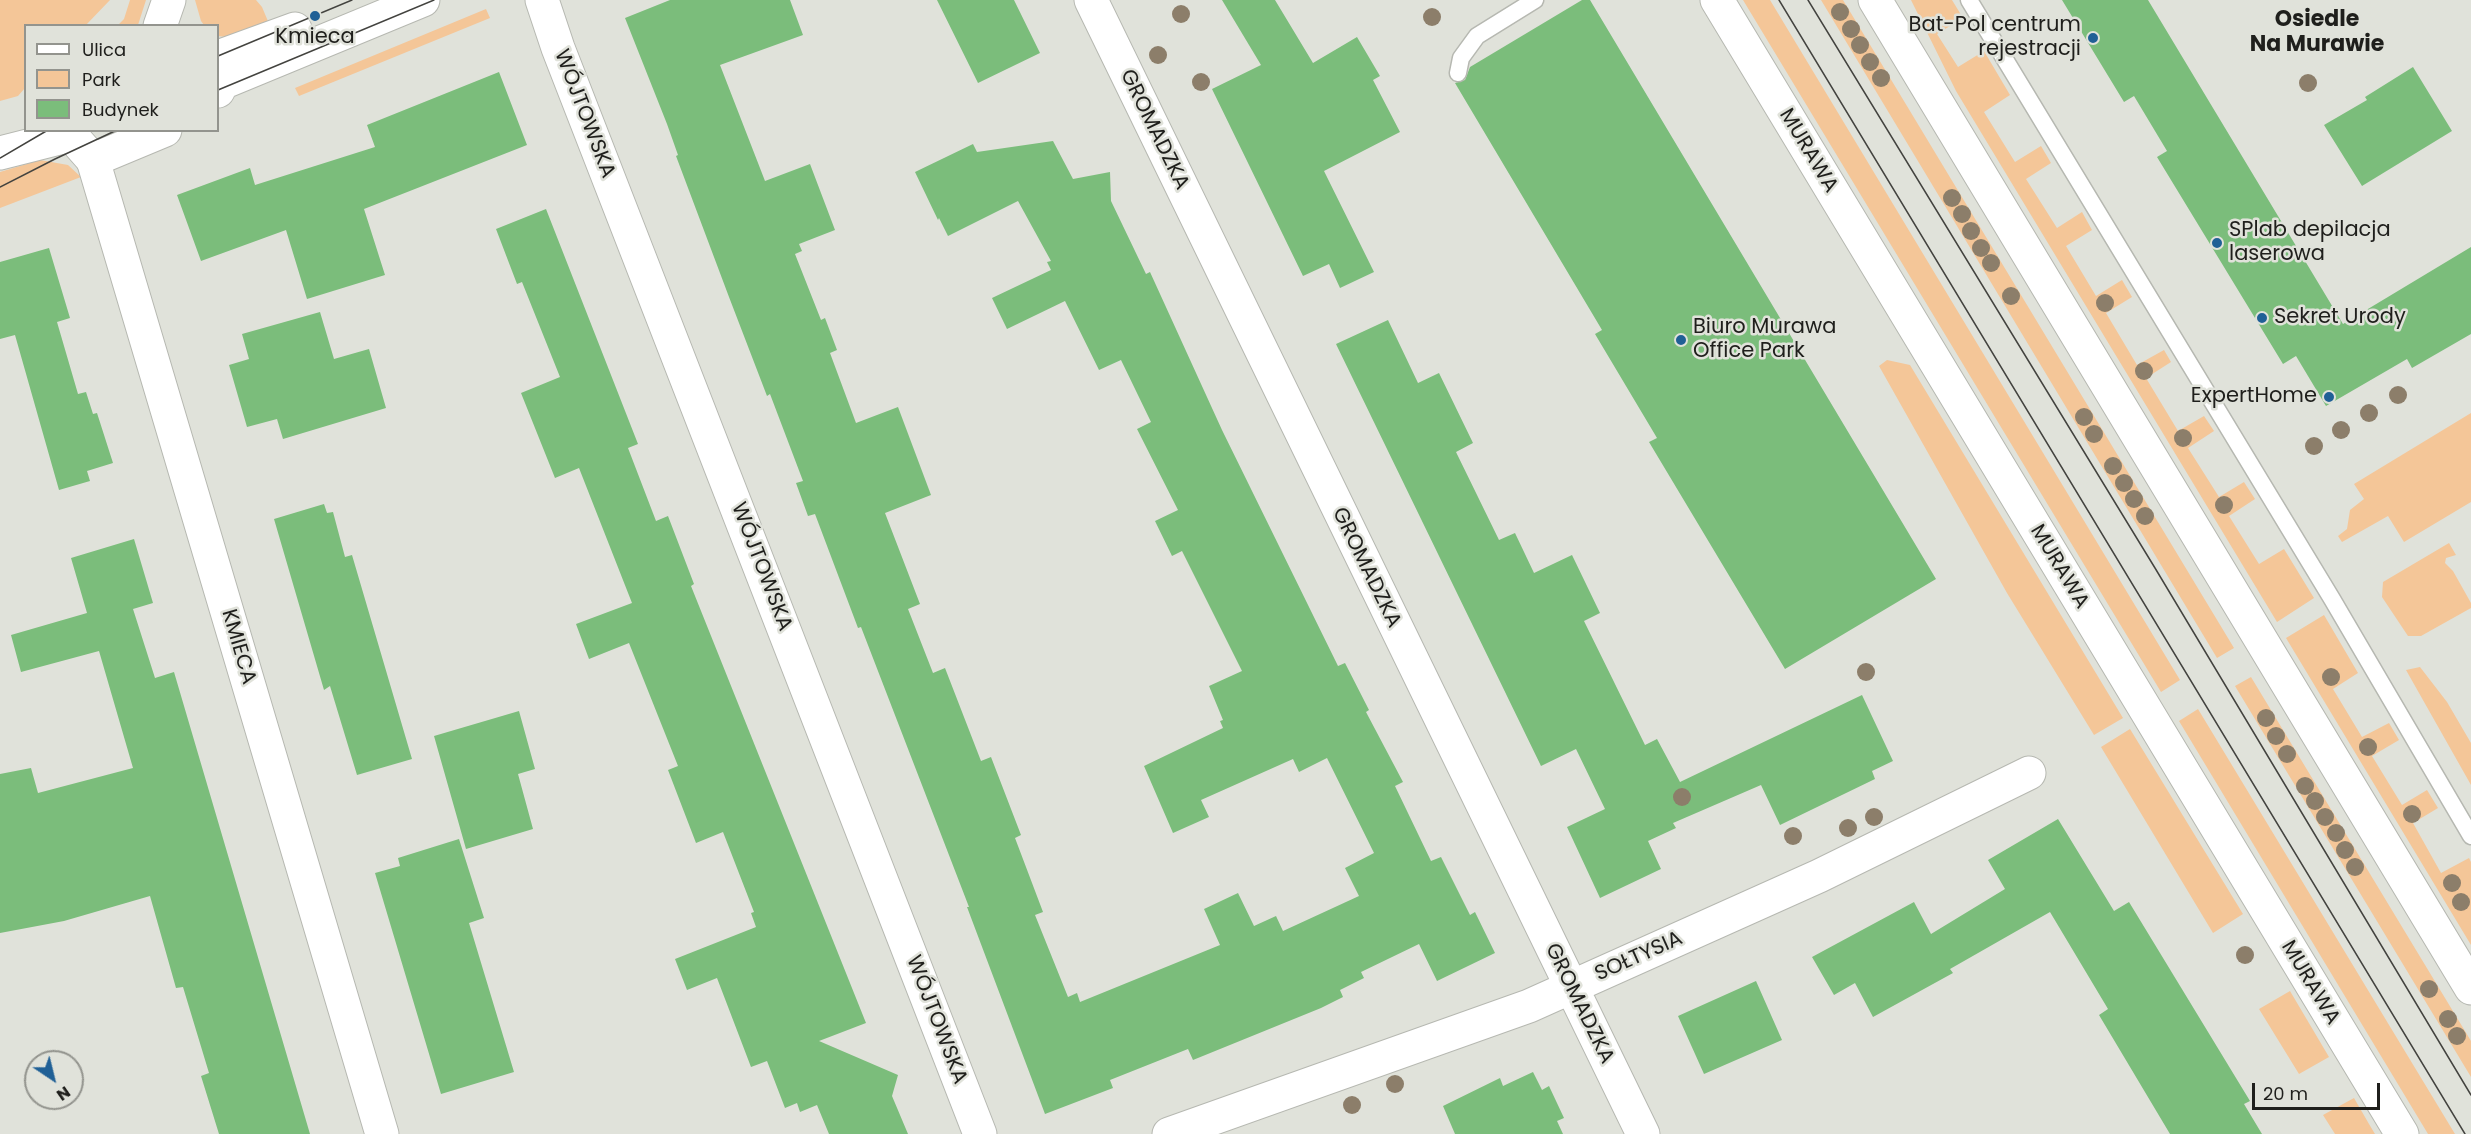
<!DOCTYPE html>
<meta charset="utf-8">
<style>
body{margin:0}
#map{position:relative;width:2471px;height:1134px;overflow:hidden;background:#e0e2da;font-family:Poppins,sans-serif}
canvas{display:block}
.legend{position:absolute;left:24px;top:24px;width:195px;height:108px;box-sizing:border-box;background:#e0e2da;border:2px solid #93948e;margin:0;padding:8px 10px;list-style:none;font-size:18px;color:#1f1f1c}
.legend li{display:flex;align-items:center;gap:12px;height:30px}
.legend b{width:30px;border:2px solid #93948e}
.north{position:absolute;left:24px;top:1050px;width:60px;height:60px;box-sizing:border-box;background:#e0e2da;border:2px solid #93948e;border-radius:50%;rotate:145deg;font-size:16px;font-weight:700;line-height:24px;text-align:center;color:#1f1f1c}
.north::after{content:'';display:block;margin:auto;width:21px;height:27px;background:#206096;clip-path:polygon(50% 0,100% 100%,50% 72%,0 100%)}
.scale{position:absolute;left:2252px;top:1083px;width:128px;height:27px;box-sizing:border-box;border:3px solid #1f1f1c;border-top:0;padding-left:8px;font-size:18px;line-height:21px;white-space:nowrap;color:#1f1f1c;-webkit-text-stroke:4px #e0e2da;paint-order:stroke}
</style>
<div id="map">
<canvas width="2471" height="1134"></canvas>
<ul class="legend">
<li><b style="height:8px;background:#fff"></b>Ulica</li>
<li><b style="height:16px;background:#f4c698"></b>Park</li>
<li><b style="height:16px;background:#7bbd7b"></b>Budynek</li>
</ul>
<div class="north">N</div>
<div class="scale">20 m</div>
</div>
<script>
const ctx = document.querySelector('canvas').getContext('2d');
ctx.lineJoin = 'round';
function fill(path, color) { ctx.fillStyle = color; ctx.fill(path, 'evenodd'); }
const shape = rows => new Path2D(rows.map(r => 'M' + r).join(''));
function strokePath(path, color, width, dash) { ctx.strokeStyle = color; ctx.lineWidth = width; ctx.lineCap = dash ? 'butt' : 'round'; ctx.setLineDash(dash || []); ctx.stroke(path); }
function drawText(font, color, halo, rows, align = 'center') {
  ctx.font = font + ' Poppins,sans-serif'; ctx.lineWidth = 5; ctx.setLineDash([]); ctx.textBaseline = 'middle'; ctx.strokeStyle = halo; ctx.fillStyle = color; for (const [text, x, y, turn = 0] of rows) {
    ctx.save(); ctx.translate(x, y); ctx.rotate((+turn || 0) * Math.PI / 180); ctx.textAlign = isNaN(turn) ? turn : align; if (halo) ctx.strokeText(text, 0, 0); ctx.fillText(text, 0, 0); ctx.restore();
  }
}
fill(shape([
 [0,0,110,0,86,25,26,26,25,88,18,96,0,101],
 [130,0,146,0,138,25,118,25,124,19],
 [195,0,256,0,262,7,270,26,226,37,218,36,218,26,204,25,201,21],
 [1743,0,1770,0,2180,680,2161,692],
 [1821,0,1843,0,2234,648,2217,658],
 [1911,0,1952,0,1963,18,1937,34,1958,67,1984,51,2010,95,1984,112,2015,162,2041,146,2051,163,2026,179,2057,228,2082,212,2092,230,2066,246,2096,296,2122,280,2132,297,2106,313,2137,365,2164,350,2171,362,2146,378,2178,431,2204,416,2214,431,2188,448,2219,497,2244,482,2255,499,2229,516,2259,564,2284,549,2314,598,2277,622,1956,91],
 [486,9,490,18,299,96,295,88],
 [40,160,68,165,81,177,0,208,0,172],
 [1887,360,1910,365,2123,718,2094,735,2007,593,1879,366],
 [2471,413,2471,502,2404,542,2388,516,2342,542,2338,536,2347,529,2350,510,2364,499,2354,484],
 [2449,543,2456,555,2446,558,2445,563,2453,571,2471,603,2471,608,2421,636,2408,636,2382,597,2383,582],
 [2324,615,2358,673,2333,689,2362,737,2389,723,2399,740,2372,756,2402,805,2427,790,2438,808,2413,823,2441,873,2469,858,2471,862,2471,945,2286,638],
 [2420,667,2447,702,2471,743,2471,785,2406,670],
 [2251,677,2471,1041,2471,1077,2235,686],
 [2198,709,2383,1015,2455,1134,2428,1134,2179,721],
 [2130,729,2243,914,2213,933,2101,747],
 [2290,991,2329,1057,2299,1074,2259,1009],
 [2354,1098,2369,1124,2375,1134,2335,1134,2323,1115]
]), '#f4c698');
fill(shape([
 [670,0,790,0,803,35,720,65,765,181,810,164,835,230,799,244,802,251,795,254,821,320,825,318,837,350,830,353,856,423,898,407,931,495,885,513,920,604,908,609,933,673,945,668,981,761,991,757,1021,835,1015,838,1043,912,1035,915,1068,997,1077,993,1080,1002,1220,945,1204,909,1238,893,1254,926,1276,916,1283,931,1359,896,1345,868,1374,853,1327,758,1299,772,1293,759,1201,800,1209,817,1173,833,1144,766,1223,728,1220,721,1223,720,1209,686,1242,671,1182,551,1172,556,1155,521,1178,510,1137,429,1151,422,1121,360,1099,370,1065,301,1007,329,992,298,1051,270,1047,262,1051,261,1018,201,948,236,939,218,938,220,915,172,973,144,977,152,1053,141,1073,179,1110,172,1111,201,1146,274,1150,272,1222,430,1338,666,1345,663,1369,710,1366,712,1403,782,1395,786,1431,861,1441,857,1470,915,1475,912,1495,953,1437,981,1419,944,1361,972,1364,978,1340,990,1343,997,1321,1008,1193,1060,1188,1049,1110,1080,1113,1088,1045,1114,967,907,969,907,861,627,858,628,815,514,808,516,796,483,803,481,770,394,767,396,729,297,676,156,678,155,667,124,625,18],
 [937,0,1014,0,1040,53,978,83],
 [1222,0,1275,0,1313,63,1357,37,1380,76,1373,80,1400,132,1324,171,1374,272,1340,288,1329,264,1303,276,1212,89,1261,65],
 [1582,0,1590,0,1936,579,1785,669,1649,442,1657,438,1595,334,1602,330,1455,83,1465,80,1470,67],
 [2062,0,2148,0,2343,324,2471,247,2471,334,2412,368,2407,359,2326,406,2296,356,2283,364,2157,157,2167,151,2134,96,2124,102],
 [2413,67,2452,131,2362,186,2324,125,2367,100,2365,97],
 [499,72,527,145,364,209,385,275,307,299,286,230,201,261,177,195,250,168,255,185,375,147,367,125],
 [546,209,638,444,628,448,656,521,668,516,694,584,691,586,866,1023,819,1041,898,1075,892,1096,908,1134,829,1134,817,1105,800,1112,797,1103,785,1108,767,1061,751,1067,717,978,687,990,675,959,756,927,751,913,754,912,723,832,696,843,668,770,678,766,629,643,589,659,576,624,632,603,579,468,555,478,521,393,560,377,522,282,517,284,496,229],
 [49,248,70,318,57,322,78,394,86,392,93,414,97,413,113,463,87,471,90,481,59,490,15,335,0,339,0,262],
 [320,312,334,359,369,349,386,408,283,439,277,419,247,427,229,365,249,359,242,334],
 [1388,320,1418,383,1439,373,1473,443,1456,452,1499,540,1515,533,1534,573,1572,555,1600,613,1584,621,1645,745,1657,739,1680,782,1862,695,1893,761,1872,771,1875,779,1780,825,1761,785,1673,823,1676,828,1648,841,1661,869,1600,898,1567,827,1605,809,1576,749,1541,766,1336,344],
 [324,504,327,513,333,512,345,557,352,555,412,759,357,775,330,686,324,690,274,519],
 [134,539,153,603,133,609,155,678,174,672,310,1134,219,1134,201,1076,209,1073,183,987,176,988,150,896,64,921,0,933,0,774,31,768,38,793,133,768,99,651,21,672,11,635,87,613,71,558],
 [519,711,535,769,518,774,533,829,466,849,434,736],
 [2058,819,2114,911,2129,902,2250,1101,2244,1104,2262,1134,2170,1134,2099,1015,2108,1009,2050,912,1950,969,1953,973,1873,1017,1855,983,1834,995,1812,957,1914,902,1931,934,2005,889,1988,860],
 [459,839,484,918,469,923,514,1072,441,1094,375,873,400,866,398,858],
 [1756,981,1782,1040,1704,1074,1678,1016],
 [1533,1072,1542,1090,1549,1086,1564,1118,1557,1121,1563,1134,1455,1134,1443,1106,1500,1078,1503,1086]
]), '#7bbd7b');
const lane = shape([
 [1969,0,2332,599,2471,836],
 [1458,73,1461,58,1477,36,1535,0]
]);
const street = shape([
 [542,0,558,48,980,1134],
 [1091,0,1643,1134],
 [160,26,169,0],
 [93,160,382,1134],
 [1169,1134,1529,1006,1819,876,2029,773]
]);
const secondary = shape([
 [1717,0,2402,1134],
 [1875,0,2471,988],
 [218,57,295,29],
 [218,91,222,83,423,0],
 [71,135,93,160,165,130],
 [0,153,71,135,74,130]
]);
strokePath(lane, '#b6b8b1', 19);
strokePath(street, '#b6b8b1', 35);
strokePath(secondary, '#b6b8b1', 35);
strokePath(lane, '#fff', 16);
strokePath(street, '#fff', 33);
strokePath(secondary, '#fff', 33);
strokePath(shape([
 [1779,0,2465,1134],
 [1808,0,2155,568,2471,1095],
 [218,56,352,0],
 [218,90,434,0],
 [0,158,48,130],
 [0,187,55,159,117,130]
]), '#43433f', 1.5);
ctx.fillStyle = '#8c7e6a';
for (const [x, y] of [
 [1840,12],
 [1181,14],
 [1432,17],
 [1851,29],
 [1860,45],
 [1158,55],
 [1870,62],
 [1881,78],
 [1201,82],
 [2308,83],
 [1952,198],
 [1962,214],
 [1971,231],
 [1981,248],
 [1991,263],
 [2011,296],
 [2105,303],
 [2144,371],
 [2398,395],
 [2369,413],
 [2084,417],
 [2341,430],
 [2094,434],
 [2183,438],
 [2314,446],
 [2113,466],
 [2124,483],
 [2134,499],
 [2224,505],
 [2145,516],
 [1866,672],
 [2331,677],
 [2266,718],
 [2276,736],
 [2368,747],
 [2287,754],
 [2305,786],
 [1682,797],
 [2315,801],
 [2412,814],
 [1874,817],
 [2325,817],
 [1848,828],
 [2336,833],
 [1793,836],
 [2345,850],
 [2355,867],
 [2452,883],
 [2461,902],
 [2245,955],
 [2429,989],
 [2448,1019],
 [2457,1036],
 [1395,1084],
 [1352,1105]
]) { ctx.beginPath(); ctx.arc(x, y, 9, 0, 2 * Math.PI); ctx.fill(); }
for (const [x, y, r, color] of [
 [315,16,6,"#206096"],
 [2093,38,6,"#206096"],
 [2217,243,6,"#206096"],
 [2262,318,6,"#206096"],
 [1681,340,6,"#206096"],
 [2329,397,6,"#206096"]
]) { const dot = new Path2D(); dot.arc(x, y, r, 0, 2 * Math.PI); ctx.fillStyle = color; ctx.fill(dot); strokePath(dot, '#e0e2da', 2); }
drawText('21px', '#1f1f1c', '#e0e2da', [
 ["Bat-Pol centrum",2081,26,"right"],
 ["rejestracji",2081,50,"right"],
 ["Kmieca",315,38,"center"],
 ["SPlab depilacja",2229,231],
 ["laserowa",2229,255],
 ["Sekret Urody",2274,318],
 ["Biuro Murawa",1693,328],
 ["Office Park",1693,352],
 ["ExpertHome",2317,397,"right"]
], 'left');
drawText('21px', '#1f1f1c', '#e0e2da', [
 ["WÓJTOWSKA",584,114,69],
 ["GROMADZKA",1154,130,64],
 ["MURAWA",1808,151,59],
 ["WÓJTOWSKA",761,567,69],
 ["MURAWA",2059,567,59],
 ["GROMADZKA",1366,568,64],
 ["KMIECA",238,647,74],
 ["SOŁTYSIA",1639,957,-24],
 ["MURAWA",2310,983,59],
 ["GROMADZKA",1579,1004,64],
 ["WÓJTOWSKA",936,1020,69]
]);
drawText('bold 22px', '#1f1f1c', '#e0e2da', [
 ["Osiedle",2317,20],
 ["Na Murawie",2317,45]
]);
</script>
